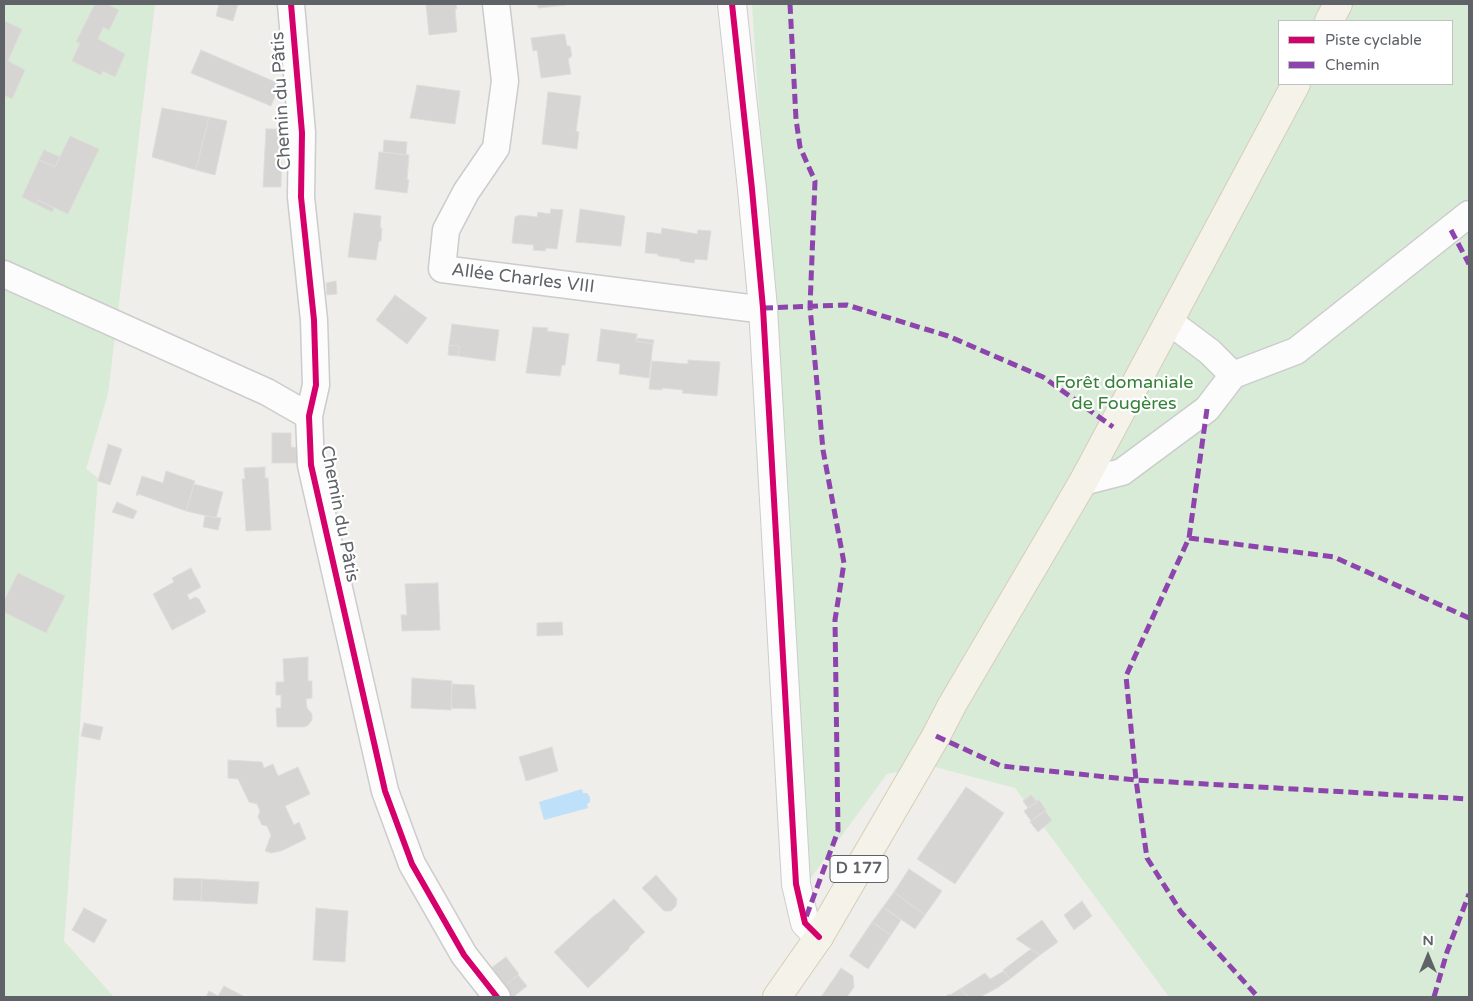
<!DOCTYPE html>
<meta charset="utf-8">
<style>
body{margin:0}
#map{position:relative;width:1473px;height:1001px;overflow:hidden;background:#efeeea;font-family:"Varela Round",sans-serif}
canvas{display:block}
.frame{position:absolute;inset:0;border:5px solid #5f6368;pointer-events:none}
.legend{position:absolute;left:1278px;top:20px;width:175px;height:65px;box-sizing:border-box;background:#fff;border:1px solid #bfc1c3;margin:0;padding:6px 9px;list-style:none;font-size:15px;color:#5f6368}
.legend li{display:flex;align-items:center;gap:10px;height:25px}
.legend b{width:25px;border:1px solid #bfc1c3}
.north{position:absolute;left:1403px;top:931px;width:50px;height:50px;-webkit-text-stroke:4px #fff;paint-order:stroke;rotate:0deg;font-size:14px;font-weight:700;line-height:20px;text-align:center;color:#5f6368}
.north::after{content:'';display:block;margin:auto;width:18px;height:22px;background:#5f6368;clip-path:polygon(50% 0,100% 100%,50% 72%,0 100%)}
</style>
<div id="map">
<canvas width="1473" height="1001"></canvas>
<div class="frame"></div>
<ul class="legend">
<li><b style="height:6px;background:#d6006c"></b>Piste cyclable</li>
<li><b style="height:6px;background:#8e44ad"></b>Chemin</li>
</ul>
<div class="north">N</div>
</div>
<script>
const ctx = document.querySelector('canvas').getContext('2d');
ctx.lineJoin = 'round';
function fill(path, color) { ctx.fillStyle = color; ctx.fill(path, 'evenodd'); }
const shape = rows => new Path2D(rows.map(r => 'M' + r).join(''));
function strokePath(path, color, width, dash) { ctx.strokeStyle = color; ctx.lineWidth = width; ctx.lineCap = dash ? 'butt' : 'round'; ctx.setLineDash(dash || []); ctx.stroke(path); }
function drawText(font, color, halo, rows, align = 'center') {
  ctx.font = font + ' "Varela Round",sans-serif'; ctx.lineWidth = 4.5; ctx.setLineDash([]); ctx.textBaseline = 'middle'; ctx.strokeStyle = halo; ctx.fillStyle = color; for (const [text, x, y, turn = 0] of rows) {
    ctx.save(); ctx.translate(x, y); ctx.rotate((+turn || 0) * Math.PI / 180); ctx.textAlign = isNaN(turn) ? turn : align; if (halo) ctx.strokeText(text, 0, 0); ctx.fillText(text, 0, 0); ctx.restore();
  }
}
fill(shape([
 [4,4,155,4,108,394,86,469,98,478,64,941,114,997,4,997],
 [752,4,1469,4,1469,997,1169,997,1015,788,931,766,887,774,810,879],
 [1279,21,1452,21,1452,84,1279,84]
]), '#d8ebd6');
fill(shape([
 [582,789,583,793,587,793,590,797,590,802,587,804,588,808,544,820,539,802]
]), '#bfe0f9');
const building = shape([
 [95,4,107,4,119,10,109,30,103,27,98,39,125,54,115,77,103,71,101,75,72,61,80,43,76,42,95,4],
 [219,4,238,4,233,21,216,16,219,4],
 [426,4,456,4,457,9,455,9,457,32,429,35,426,4],
 [538,4,566,4,566,5,538,8,538,4],
 [4,21,22,29,8,61,25,70,12,99,4,95,4,21],
 [563,34,565,35,567,46,570,46,572,56,568,59,571,74,541,78,537,50,533,51,531,38,563,34],
 [201,50,280,84,271,106,191,73,201,50],
 [417,85,460,91,455,124,410,118,417,85],
 [548,92,581,96,576,131,579,132,577,149,542,144,548,92],
 [162,108,209,117,196,170,152,157,162,108],
 [209,117,227,121,215,175,196,170,209,117],
 [266,129,282,129,281,187,263,187,266,129],
 [70,136,99,149,68,214,38,200,36,204,22,197,39,160,55,167,70,136],
 [384,140,407,142,406,155,383,152,384,140],
 [44,150,60,157,55,167,39,160,44,150],
 [379,152,409,155,407,180,409,180,407,193,375,189,379,152],
 [38,200,54,208,52,212,36,204,38,200],
 [551,209,563,210,557,249,546,248,545,251,533,250,534,245,512,243,515,217,520,215,537,217,538,212,550,214,551,209],
 [580,209,625,216,621,246,576,242,580,209],
 [354,213,381,216,380,228,382,228,381,241,379,241,376,260,348,257,354,213],
 [662,228,697,234,698,230,711,231,707,260,695,259,694,263,680,261,680,259,658,256,658,254,645,253,647,232,661,234,662,228],
 [336,281,337,294,327,295,326,283,336,281],
 [395,295,427,318,407,344,376,320,395,295],
 [452,324,499,330,495,361,458,356,459,346,449,345,452,324],
 [533,327,548,328,547,331,569,334,565,365,562,365,560,376,526,373,533,327],
 [601,329,637,334,636,341,653,344,649,378,619,374,620,364,597,361,601,329],
 [636,338,654,340,653,344,636,341,636,338],
 [449,345,459,346,458,356,448,355,449,345],
 [688,360,720,362,717,396,682,393,683,390,662,388,662,390,649,389,652,361,688,364,688,360],
 [272,433,291,433,291,447,299,448,299,463,272,463,272,433],
 [108,444,122,449,110,485,98,481,108,444],
 [265,467,265,478,268,478,271,530,246,531,242,479,245,479,244,468,265,467],
 [166,471,195,481,186,511,138,494,138,496,136,495,142,476,163,483,166,471],
 [194,484,223,492,216,518,186,511,194,484],
 [117,502,137,511,133,519,112,512,117,502],
 [205,516,221,518,218,530,203,527,205,516],
 [191,568,201,587,187,595,190,600,195,597,199,599,206,612,172,630,153,594,174,582,172,578,191,568],
 [18,573,65,596,46,633,4,612,4,601,18,573],
 [438,583,440,630,402,631,401,615,407,615,405,584,438,583],
 [562,622,563,635,537,636,537,623,562,622],
 [308,657,308,681,312,681,312,698,306,699,307,708,312,714,312,720,308,725,304,727,277,727,276,708,281,708,281,695,276,695,276,682,284,682,283,659,308,657],
 [412,678,452,681,451,710,411,708,412,678],
 [452,684,474,685,476,709,451,708,452,684],
 [84,723,103,727,100,740,81,736,84,723],
 [552,747,558,771,526,781,519,757,552,747],
 [228,760,262,762,264,768,273,764,278,776,298,767,310,794,285,806,294,825,299,822,306,839,281,851,271,853,265,851,271,835,267,826,262,825,258,817,260,811,257,804,249,802,238,779,228,778,228,760],
 [966,787,1004,813,955,884,917,859,966,787],
 [1031,795,1037,802,1028,808,1023,801,1031,795],
 [1039,800,1046,810,1031,821,1024,811,1039,800],
 [1045,811,1052,820,1038,832,1030,822,1045,811],
 [909,869,942,891,925,915,894,892,909,869],
 [656,875,677,899,676,906,671,911,664,911,642,888,656,875],
 [174,878,202,879,201,901,173,900,174,878],
 [202,879,259,882,257,904,201,901,202,879],
 [894,892,925,915,915,929,883,907,894,892],
 [614,899,645,932,629,947,629,949,588,988,554,952,596,914,597,914,614,899],
 [1082,901,1092,916,1074,930,1064,915,1082,901],
 [883,907,901,920,891,935,872,922,883,907],
 [84,908,107,920,94,943,72,930,84,908],
 [316,908,348,911,345,962,313,960,316,908],
 [1042,920,1058,942,1040,955,1016,939,1042,920],
 [872,922,891,935,868,969,849,956,872,922],
 [1031,949,1040,955,1010,979,1003,970,1031,949],
 [506,957,519,974,501,989,487,971,506,957],
 [841,968,853,976,854,987,847,997,821,997,841,968],
 [1004,971,1010,979,997,988,980,997,969,997,960,989,985,973,990,979,1004,971],
 [518,975,527,986,513,997,508,997,501,989,518,975],
 [224,986,245,997,206,997,209,991,218,996,224,986],
 [960,989,969,997,945,997,949,994,950,995,960,989]
]);
fill(building, '#d6d5d3');
strokePath(building, '#deddd9', 1);
const minor = shape([
 [291,4,302,133,301,197,314,320,316,385,309,416,311,465,385,791,412,864,464,955,497,997],
 [496,4,505,81,496,148,466,192,446,230,442,269,749,308,763,308],
 [4,274,267,392,309,416],
 [1170,322,1210,352,1233,375,1296,351,1469,214],
 [1083,482,1122,472,1207,409,1233,375]
]);
const tertiary = shape([
 [732,4,752,189,763,308,796,884,805,923,819,937]
]);
const primary = shape([
 [1329,21,1338,4],
 [777,997,819,937,936,736,952,705,1083,482,1296,84]
]);
strokePath(minor, '#cbcccc', 29);
strokePath(tertiary, '#cbcccc', 30);
strokePath(primary, '#d7ceb8', 30);
strokePath(minor, '#fdfcfc', 26);
strokePath(tertiary, '#fdfcfc', 28);
strokePath(primary, '#f4f2e9', 28);
strokePath(shape([
 [790,4,796,119,800,147,815,181,810,307,823,450,844,563,835,620,838,831,805,920],
 [1451,230,1469,264],
 [763,308,847,305,948,336,1043,377,1113,427],
 [1207,409,1189,538,1126,676,1136,780,1147,858,1181,912,1258,997],
 [1189,538,1334,557,1469,618],
 [936,736,1001,766,1136,780,1469,799],
 [1434,997,1447,952,1469,894]
]), '#8e44ad', 5, [10, 5]);
strokePath(shape([
 [291,4,302,133,301,197,314,320,316,385,309,416,311,465,385,791,412,864,464,955,497,997],
 [732,4,752,189,763,308,796,884,805,923,819,937]
]), '#d6006c', 6);
for (const [x, y, w] of [
 [859,869,58]
]) { const box = new Path2D(); box.roundRect(x - w / 2, y - 13.5, w, 27, 4); ctx.fillStyle = '#fff'; ctx.fill(box); strokePath(box, '#5f6368', 1); }
drawText('bold 16px', '#5f6368', null, [
 ["D 177",859,869]
]);
drawText('18px', '#5f6368', '#fff', [
 ["Chemin du Pâtis",282,101,-93],
 ["Allée Charles VIII",523,279,7],
 ["Chemin du Pâtis",339,514,79]
]);
drawText('18px', '#348238', '#fff', [
 ["Forêt domaniale",1124,383],
 ["de Fougères",1124,404]
]);
</script>
